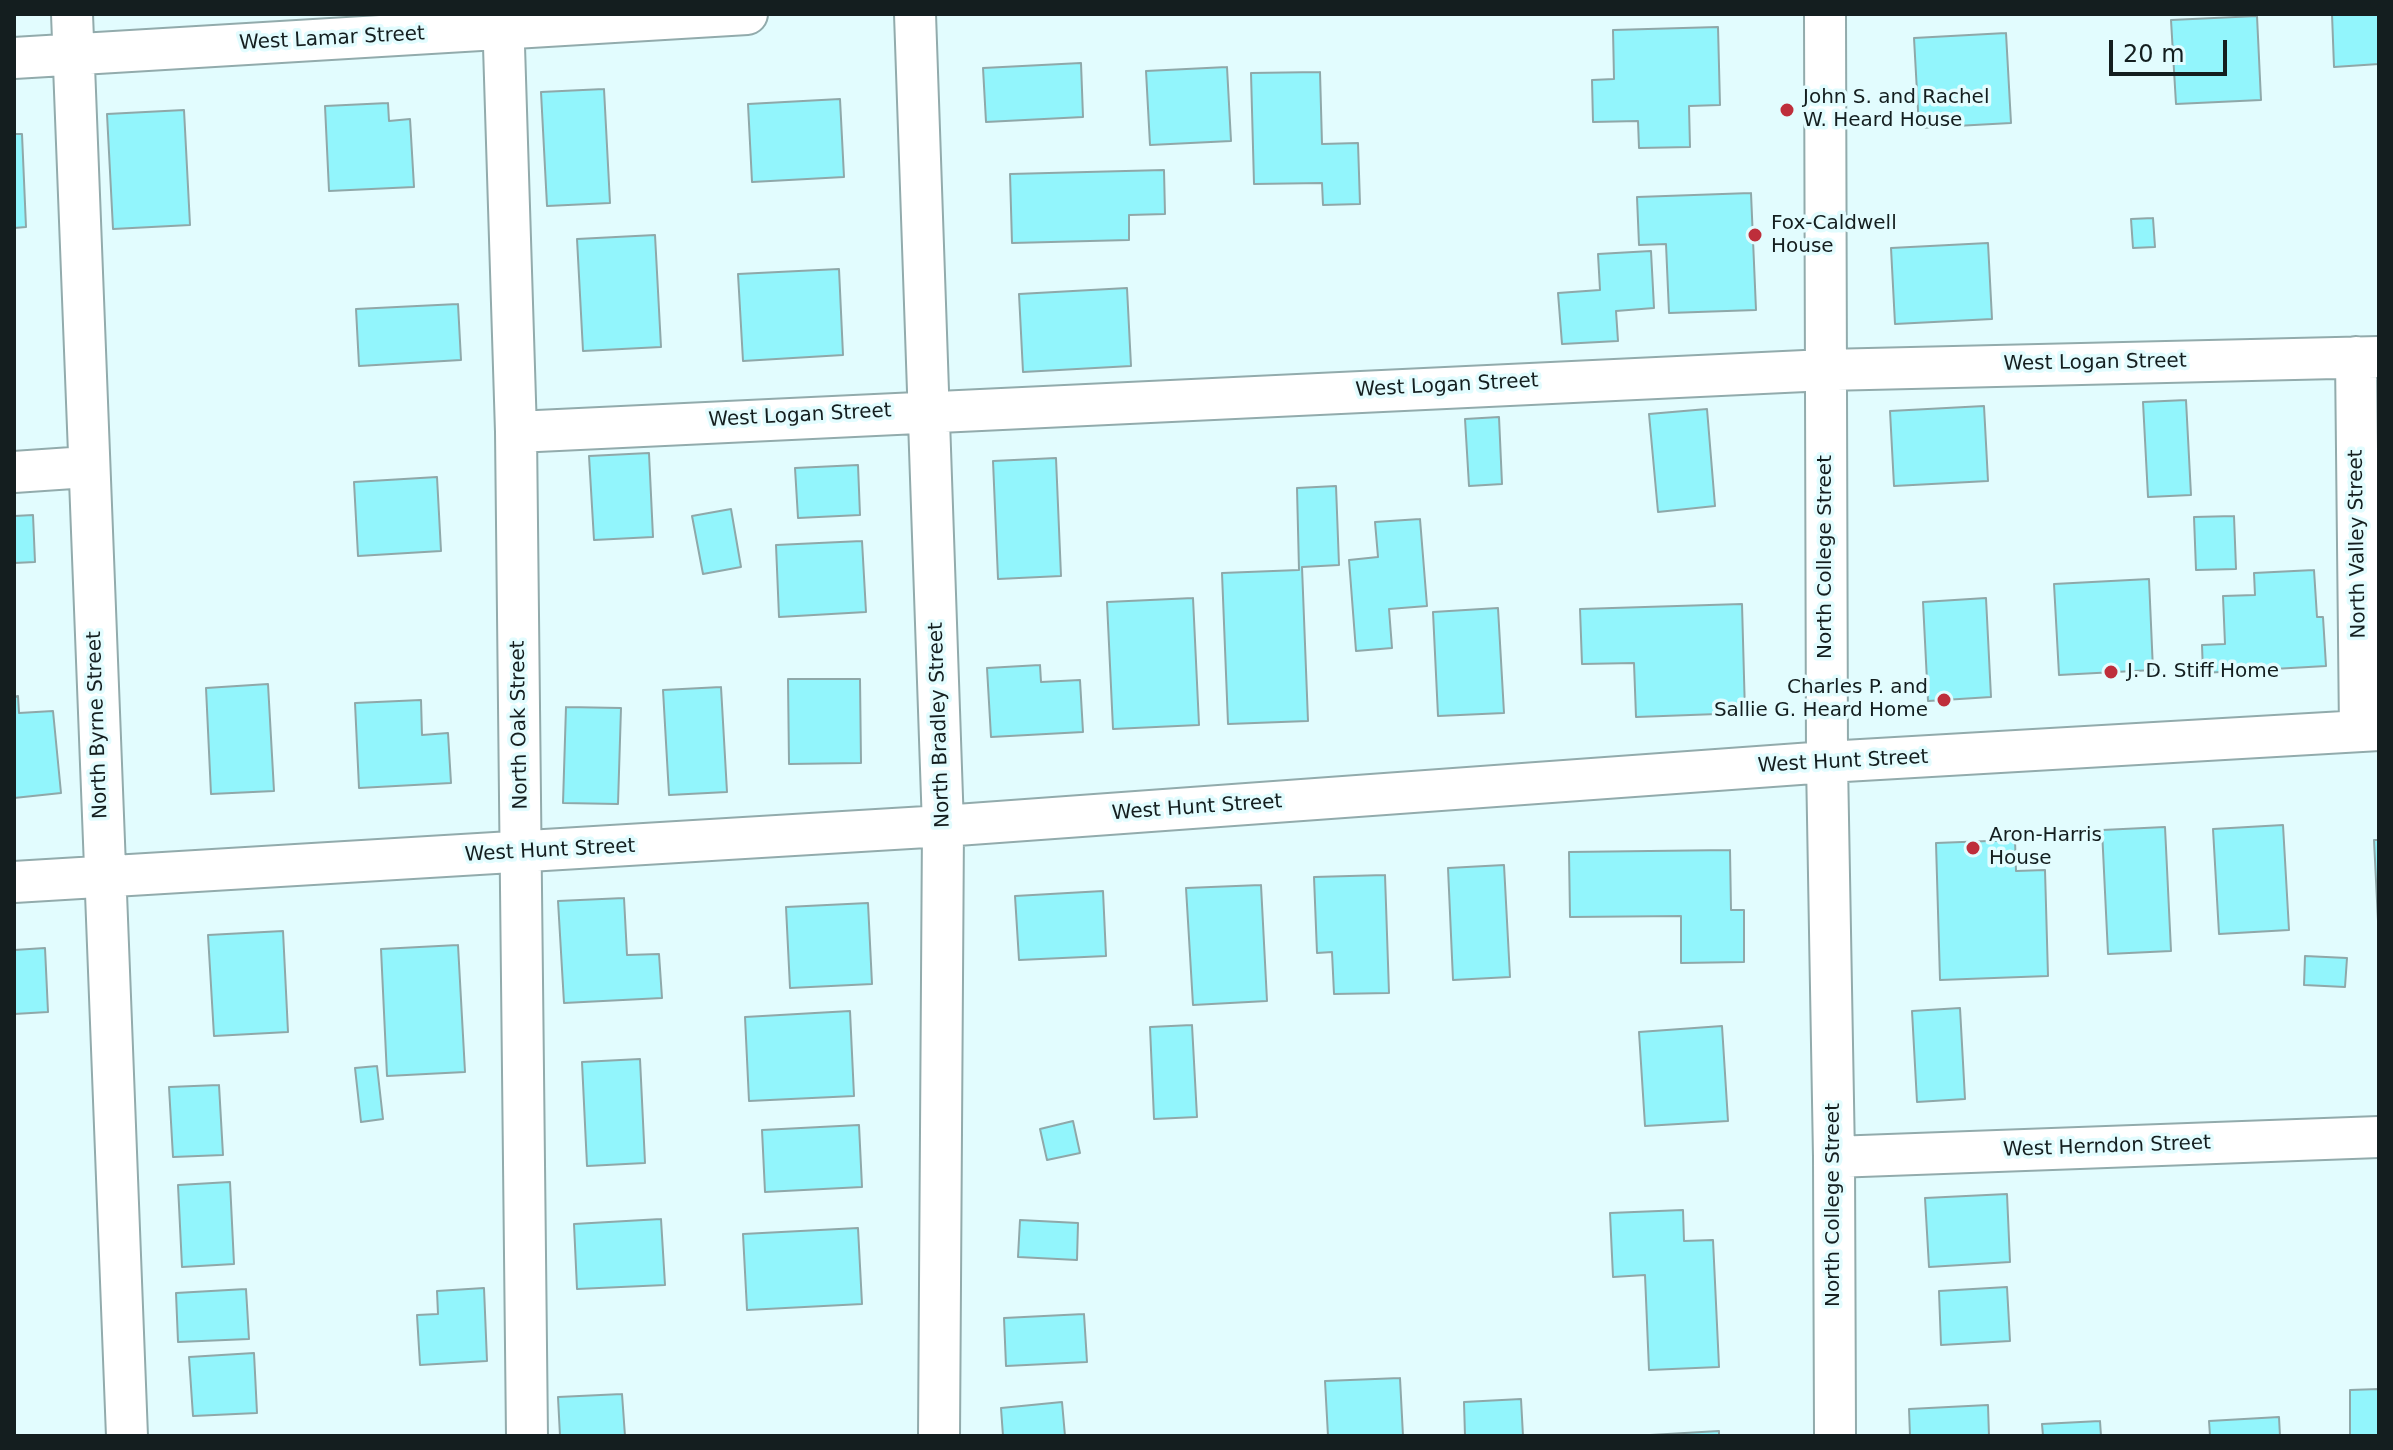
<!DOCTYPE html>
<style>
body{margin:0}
#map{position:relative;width:2393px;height:1450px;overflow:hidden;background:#e2fcfe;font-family:"DejaVu Sans",sans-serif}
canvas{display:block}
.frame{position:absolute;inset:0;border:16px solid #141e1f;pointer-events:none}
.scale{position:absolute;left:2109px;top:40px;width:118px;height:36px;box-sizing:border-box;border:4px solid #141e1f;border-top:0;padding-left:10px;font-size:24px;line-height:28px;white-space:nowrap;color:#141e1f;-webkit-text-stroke:6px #e2fcfe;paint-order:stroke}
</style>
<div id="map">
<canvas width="2393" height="1450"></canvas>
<div class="frame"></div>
<div class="scale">20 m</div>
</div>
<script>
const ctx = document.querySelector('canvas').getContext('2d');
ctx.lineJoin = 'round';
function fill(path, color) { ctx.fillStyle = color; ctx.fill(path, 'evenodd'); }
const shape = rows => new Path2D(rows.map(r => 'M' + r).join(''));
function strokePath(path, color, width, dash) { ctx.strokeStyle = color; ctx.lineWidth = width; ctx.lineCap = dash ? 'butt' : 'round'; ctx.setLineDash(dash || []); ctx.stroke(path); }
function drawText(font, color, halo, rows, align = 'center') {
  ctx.font = font + ' "DejaVu Sans",sans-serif'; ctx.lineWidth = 7; ctx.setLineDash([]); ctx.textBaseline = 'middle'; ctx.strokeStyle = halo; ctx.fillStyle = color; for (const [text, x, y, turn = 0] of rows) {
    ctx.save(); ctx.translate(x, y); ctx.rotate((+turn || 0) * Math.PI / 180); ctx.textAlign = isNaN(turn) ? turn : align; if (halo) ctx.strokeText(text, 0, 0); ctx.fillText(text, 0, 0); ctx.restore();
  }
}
const building = shape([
 [2332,14,2379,14,2379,64,2334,67,2332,14],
 [2257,16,2261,100,2176,104,2171,20,2257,16],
 [1718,27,1720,105,1689,106,1690,147,1639,148,1638,121,1593,122,1592,80,1614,79,1613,30,1718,27],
 [2006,33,2011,123,1919,128,1914,38,2006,33],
 [1081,63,1083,117,986,122,983,68,1081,63],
 [1227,67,1231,141,1150,145,1146,71,1227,67],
 [1320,72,1322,144,1358,143,1360,204,1323,205,1322,183,1254,184,1251,73,1320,72],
 [604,89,610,203,547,206,541,92,604,89],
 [840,99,844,177,752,182,748,104,840,99],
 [388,103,389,121,410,119,414,187,329,191,325,106,388,103],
 [184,110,190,225,113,229,107,114,184,110],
 [14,134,22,134,26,227,14,228,14,134],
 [1164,170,1165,214,1129,215,1129,240,1012,243,1010,174,1164,170],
 [1751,193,1756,310,1669,313,1666,244,1639,245,1637,197,1751,193],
 [2153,218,2155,247,2133,248,2131,219,2153,218],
 [655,235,661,347,583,351,577,239,655,235],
 [1988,243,1992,319,1895,324,1891,248,1988,243],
 [1651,251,1654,308,1616,311,1618,341,1562,344,1558,293,1600,290,1598,254,1651,251],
 [839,269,843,355,743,361,738,274,839,269],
 [1127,288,1131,366,1023,372,1019,294,1127,288],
 [458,304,461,360,359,366,356,309,458,304],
 [2186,400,2191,495,2148,497,2143,402,2186,400],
 [1984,406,1988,481,1894,486,1890,411,1984,406],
 [1707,409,1715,506,1658,512,1649,414,1707,409],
 [1499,417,1502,484,1469,486,1465,419,1499,417],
 [649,453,653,537,594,540,589,456,649,453],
 [1056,458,1061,576,998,579,993,461,1056,458],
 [858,465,860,515,798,518,795,468,858,465],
 [437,477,441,551,358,556,354,482,437,477],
 [1336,486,1339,565,1302,567,1308,721,1228,724,1222,573,1299,570,1297,488,1336,486],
 [731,509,741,567,703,574,692,516,731,509],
 [33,515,35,562,14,563,14,516,33,515],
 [2234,516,2236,569,2196,570,2194,517,2234,516],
 [1420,519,1427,606,1389,609,1392,648,1356,651,1349,560,1378,557,1375,522,1420,519],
 [862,541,866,612,779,617,776,545,862,541],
 [2314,570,2317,617,2323,617,2326,666,2203,673,2202,645,2225,644,2223,596,2255,595,2254,573,2314,570],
 [2149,579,2153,670,2059,675,2054,584,2149,579],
 [1193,598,1199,725,1113,729,1107,602,1193,598],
 [1986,598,1991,697,1928,701,1923,602,1986,598],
 [1742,604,1745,713,1636,717,1634,663,1582,664,1580,609,1742,604],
 [1498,608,1504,713,1438,716,1433,612,1498,608],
 [1040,665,1041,682,1080,680,1083,732,991,737,987,668,1040,665],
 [788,679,860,679,861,763,789,764,788,679],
 [268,684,274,791,211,794,206,688,268,684],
 [721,687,727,792,669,795,663,690,721,687],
 [18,696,19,713,53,711,61,793,14,798,14,697,18,696],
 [421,700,422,735,448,733,451,783,359,788,355,703,421,700],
 [566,707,621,708,618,804,563,803,566,707],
 [2283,825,2289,930,2219,934,2213,829,2283,825],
 [2165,827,2171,951,2108,954,2102,830,2165,827],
 [2015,840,2016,871,2045,870,2048,976,1940,980,1936,843,2015,840],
 [2374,840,2379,840,2379,921,2378,921,2374,840],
 [1730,850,1731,910,1744,910,1744,962,1681,963,1681,916,1570,917,1569,852,1730,850],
 [1504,865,1510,977,1453,980,1448,868,1504,865],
 [1385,875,1389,993,1334,994,1332,952,1317,953,1314,877,1385,875],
 [1261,885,1267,1001,1193,1005,1186,888,1261,885],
 [1103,891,1106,956,1019,960,1015,896,1103,891],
 [624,898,627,955,659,954,662,998,564,1003,558,901,624,898],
 [868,903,872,984,790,988,786,907,868,903],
 [283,931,288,1032,214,1036,208,935,283,931],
 [458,945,465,1072,387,1076,381,949,458,945],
 [45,948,48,1012,14,1014,14,950,45,948],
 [2305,956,2347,958,2345,987,2304,985,2305,956],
 [1960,1008,1965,1099,1917,1102,1912,1011,1960,1008],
 [850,1011,854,1096,749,1101,745,1017,850,1011],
 [1192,1025,1197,1117,1154,1119,1150,1027,1192,1025],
 [1722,1026,1728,1121,1645,1126,1639,1032,1722,1026],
 [640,1059,645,1163,587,1166,582,1062,640,1059],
 [377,1066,383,1119,361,1122,355,1068,377,1066],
 [219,1085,223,1155,173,1157,169,1087,219,1085],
 [1073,1121,1080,1153,1047,1160,1040,1129,1073,1121],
 [859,1125,862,1187,765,1192,762,1130,859,1125],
 [230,1182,234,1264,182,1267,178,1185,230,1182],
 [2007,1194,2010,1262,1929,1267,1925,1198,2007,1194],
 [1683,1210,1684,1241,1713,1240,1719,1367,1649,1370,1645,1275,1613,1277,1610,1213,1683,1210],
 [661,1219,665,1285,577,1289,574,1224,661,1219],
 [1020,1220,1078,1223,1077,1260,1018,1257,1020,1220],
 [858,1228,862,1304,747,1310,743,1234,858,1228],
 [2007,1287,2010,1341,1941,1345,1939,1291,2007,1287],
 [484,1288,487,1361,420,1365,417,1315,438,1314,437,1291,484,1288],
 [246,1289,249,1339,178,1342,176,1293,246,1289],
 [1084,1314,1087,1362,1006,1366,1004,1318,1084,1314],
 [254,1353,257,1413,193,1416,189,1357,254,1353],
 [1400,1378,1403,1436,1328,1436,1325,1381,1400,1378],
 [2379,1389,2379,1436,2350,1436,2350,1390,2379,1389],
 [622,1394,625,1436,560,1436,558,1397,622,1394],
 [1521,1399,1523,1436,1465,1436,1464,1402,1521,1399],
 [1062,1402,1065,1436,1003,1436,1001,1408,1062,1402],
 [1988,1405,1989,1436,1910,1436,1909,1409,1988,1405],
 [2279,1417,2280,1436,2210,1436,2209,1421,2279,1417],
 [2100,1421,2101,1436,2043,1436,2042,1424,2100,1421],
 [1719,1431,1719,1436,1633,1436,1719,1431]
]);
fill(building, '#92f5fc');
strokePath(building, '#8fa8a9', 2);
const minor = shape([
 [72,14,127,1436],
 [503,14,516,432,527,1436],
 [915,14,943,826,939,1436],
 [1825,14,1827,762,1834,1157,1835,1436],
 [14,58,747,14],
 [2356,357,2360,731],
 [516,432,1826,370,2379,357],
 [14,472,87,467],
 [14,882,943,826,1827,762,2379,730],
 [1834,1157,2379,1137]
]);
strokePath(minor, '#92abac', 44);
strokePath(minor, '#fff', 40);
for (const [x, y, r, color] of [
 [1787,110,8,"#be2e3b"],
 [1755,235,8,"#be2e3b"],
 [2111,672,8,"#be2e3b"],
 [1944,700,8,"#be2e3b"],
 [1973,848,8,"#be2e3b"]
]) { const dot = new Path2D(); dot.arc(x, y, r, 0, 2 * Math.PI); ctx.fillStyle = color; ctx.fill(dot); strokePath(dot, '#e2fcfe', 3); }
drawText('20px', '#141e1f', '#e2fcfe', [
 ["West Lamar Street",332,39,-3],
 ["West Logan Street",2095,363,-1],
 ["West Logan Street",1447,386,-3],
 ["West Logan Street",800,416,-3],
 ["North Valley Street",2358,544,-91],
 ["North College Street",1826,557,-90],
 ["North Byrne Street",98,725,-92],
 ["North Oak Street",520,725,-91],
 ["North Bradley Street",940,725,-92],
 ["West Hunt Street",1843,762,-3],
 ["West Hunt Street",1197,808,-4],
 ["West Hunt Street",550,851,-3],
 ["West Herndon Street",2107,1147,-2],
 ["North College Street",1834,1205,-90]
]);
drawText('20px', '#141e1f', '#e2fcfe', [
 ["John S. and Rachel",1803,98],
 ["W. Heard House",1803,121],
 ["Fox-Caldwell",1771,224],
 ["House",1771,247],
 ["J. D. Stiff Home",2127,672],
 ["Charles P. and",1928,688,"right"],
 ["Sallie G. Heard Home",1928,711,"right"],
 ["Aron-Harris",1989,836],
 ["House",1989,859]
], 'left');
</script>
